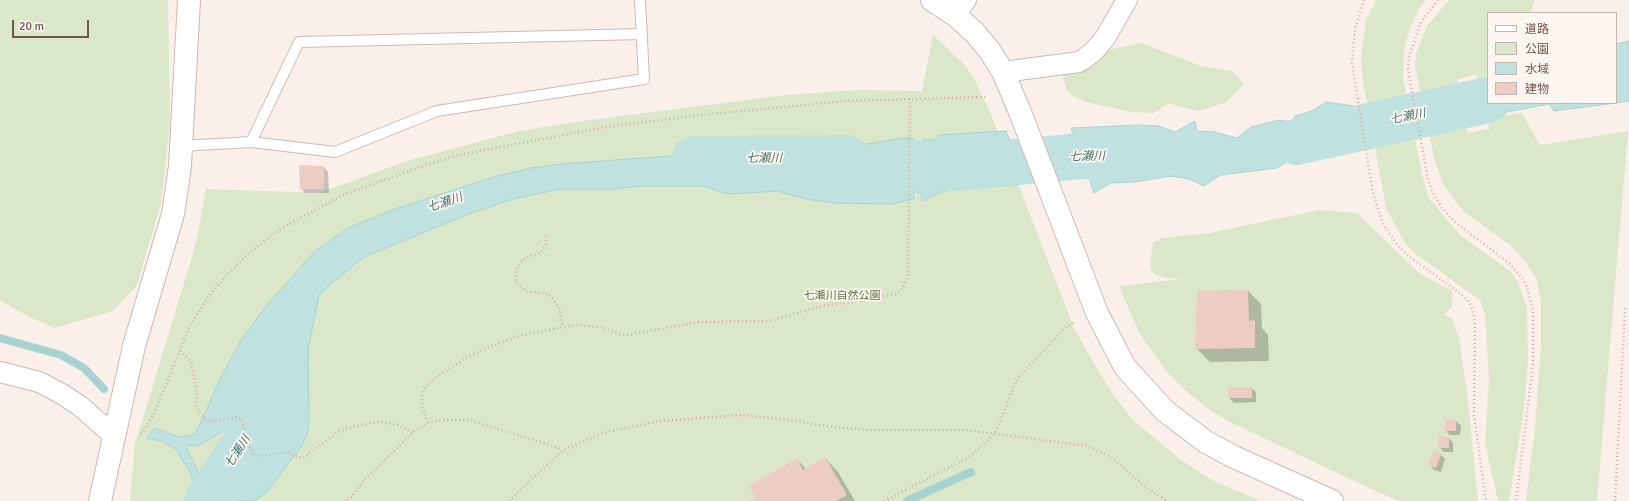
<!DOCTYPE html>
<meta charset="utf-8">
<style>
body{margin:0}
#map{position:relative;width:1629px;height:501px;overflow:hidden;background:#faf0e9;font-family:Signika,"Noto Sans JP",sans-serif}
canvas{display:block}
.legend{position:absolute;left:1487px;top:12px;width:130px;height:92px;box-sizing:border-box;background:#fdf5ef;border:1px solid #c5b5af;margin:0;padding:5px 7px;list-style:none;font-size:12px;color:#72554f}
.legend li{display:flex;align-items:center;gap:8px;height:20px}
.legend b{width:20px;border:1px solid #c5b5af}
.scale{position:absolute;left:12px;top:20px;width:77px;height:18px;box-sizing:border-box;border:2px solid #72554f;border-top:0;padding-left:5px;font-size:12px;line-height:14px;white-space:nowrap;color:#72554f;-webkit-text-stroke:3px #fdf5ef;paint-order:stroke}
</style>
<div id="map">
<canvas width="1629" height="501"></canvas>
<ul class="legend">
<li><b style="height:5px;background:#fff"></b>道路</li>
<li><b style="height:11px;background:#dae7c8"></b>公園</li>
<li><b style="height:11px;background:#bfe2e1"></b>水域</li>
<li><b style="height:11px;background:#edccc3"></b>建物</li>
</ul>
<div class="scale">20 m</div>
</div>
<script>
const ctx = document.querySelector('canvas').getContext('2d');
ctx.lineJoin = 'round';
function fill(path, color) { ctx.fillStyle = color; ctx.fill(path, 'evenodd'); }
const shape = rows => new Path2D(rows.map(r => 'M' + r).join(''));
function strokePath(path, color, width, dash) { ctx.strokeStyle = color; ctx.lineWidth = width; ctx.lineCap = dash ? 'butt' : 'round'; ctx.setLineDash(dash || []); ctx.stroke(path); }
function drawText(font, color, halo, rows, align = 'center') {
  ctx.font = font + ' Signika,"Noto Sans JP",sans-serif'; ctx.lineWidth = 3.5; ctx.setLineDash([]); ctx.textBaseline = 'middle'; ctx.strokeStyle = halo; ctx.fillStyle = color; for (const [text, x, y, turn = 0] of rows) {
    ctx.save(); ctx.translate(x, y); ctx.rotate((+turn || 0) * Math.PI / 180); ctx.textAlign = isNaN(turn) ? turn : align; if (halo) ctx.strokeText(text, 0, 0); ctx.fillText(text, 0, 0); ctx.restore();
  }
}
fill(shape([
 [0,0,168,0,170,123,161,203,137,285,113,311,55,328,27,316,0,300],
 [1376,0,1426,0,1420,8,1409,30,1404,51,1403,79,1424,183,1429,198,1459,234,1511,272,1518,282,1527,308,1528,363,1524,409,1509,501,1498,501,1485,444,1489,377,1485,315,1480,300,1417,255,1405,243,1386,208,1363,81,1361,58,1366,20],
 [1449,0,1535,0,1530,13,1488,13,1488,79,1478,82,1476,74,1457,80,1468,133,1489,129,1488,118,1522,113,1540,145,1628,131,1597,501,1526,501,1535,428,1541,346,1541,301,1537,281,1526,262,1510,245,1464,212,1444,186,1434,158,1415,67,1416,54,1427,26],
 [933,35,963,63,973,77,989,109,1074,328,1099,372,1117,400,1133,420,1181,460,1212,480,1261,501,130,501,135,444,192,257,199,229,206,189,319,193,407,161,519,131,574,122,786,95,856,90,922,91],
 [1141,43,1201,66,1233,71,1244,84,1226,102,1200,111,1180,107,1169,103,1154,113,1132,112,1086,102,1073,96,1067,90,1063,78,1069,69,1108,50],
 [1319,210,1357,213,1419,273,1452,291,1452,307,1444,315,1452,319,1459,338,1468,401,1478,501,1400,501,1373,490,1228,421,1207,408,1185,390,1167,372,1139,333,1119,286,1183,279,1163,278,1152,272,1150,262,1153,243,1162,238,1210,233]
]), '#dae7c8');
const water = shape([
 [1629,41,1629,101,1616,103,1616,44,1629,41],
 [1488,81,1488,103,1616,103,1554,111,1549,104,1486,116,1478,83,1488,81],
 [1326,102,1354,106,1362,145,1337,143,1313,162,1307,157,1289,160,1277,168,1220,175,1204,186,1189,179,1171,176,1134,182,1111,183,1094,193,1071,128,1138,125,1158,126,1175,132,1195,121,1197,131,1214,132,1237,138,1251,127,1279,120,1293,122,1295,116,1312,111,1326,102],
 [1006,131,1012,146,971,155,971,161,980,166,998,170,1014,178,1023,176,1026,183,1016,185,982,176,975,177,922,201,921,194,914,191,914,199,891,204,834,203,806,199,778,191,728,194,703,186,640,186,614,189,560,189,513,199,466,215,364,257,333,282,319,296,308,349,309,420,307,435,301,447,266,493,253,501,209,501,236,481,245,464,249,445,238,429,224,431,197,446,189,445,186,448,196,467,206,501,198,501,191,474,176,449,161,441,146,438,155,428,178,437,193,435,199,427,219,381,241,340,267,305,316,250,348,228,395,209,494,177,531,168,561,164,697,154,737,155,761,158,790,157,903,138,913,138,917,149,923,146,923,139,933,140,939,135,1006,131]
]);
fill(water, '#bfe2e1');
strokePath(water, '#a6d3d1', 1);
fill(shape([
 [324,167,328,172,329,193,305,193,301,188],
 [1248,291,1261,304,1262,328,1268,335,1269,361,1210,362,1196,348],
 [1251,388,1256,392,1256,402,1234,403,1229,398],
 [1456,421,1461,426,1460,435,1450,435,1445,430],
 [1449,438,1453,443,1453,452,1444,452,1439,447],
 [1441,455,1445,459,1441,472,1434,470,1430,465],
 [825,458,838,472,855,501,750,501,756,497,797,459,806,469]
]), '#0003');
strokePath(shape([
 [0,338,61,355,84,368,104,389],
 [907,501,971,472]
]), '#a6d3d1', 8);
strokePath(shape([
 [1296,142,1488,100],
 [694,159,847,158],
 [916,163,955,168,1081,156,1144,157],
 [207,501,260,420,269,383]
]), '#bfe2e1', 46);
fill(shape([
 [299,165,324,166,324,189,300,189],
 [1248,290,1249,321,1255,320,1255,348,1195,349,1197,291],
 [1228,387,1252,387,1252,398,1228,398],
 [1445,420,1456,420,1456,431,1444,431],
 [1439,436,1449,437,1449,448,1438,448],
 [1434,451,1441,454,1436,468,1428,465],
 [825,457,847,495,836,501,748,501,755,497,749,486,797,458,803,470]
]), '#edccc3');
const lane = shape([
 [251,142,299,42,642,34],
 [181,146,251,142,335,152,437,111,644,79,640,0]
]);
const street = shape([
 [955,15,966,0],
 [1003,72,1079,62,1084,59,1094,51,1105,38,1127,0],
 [0,372,39,382,62,394,80,406,113,435]
]);
const secondary = shape([
 [932,0,955,15,974,32,990,51,1003,72,1020,112,1097,313,1125,367,1165,411,1206,442,1234,457,1332,501],
 [100,501,134,346,173,214,180,166,189,0]
]);
strokePath(lane, '#cdb9b3', 12);
strokePath(street, '#cdb9b3', 22);
strokePath(secondary, '#d0b8b1', 24);
strokePath(shape([
 [1364,0,1355,29,1352,63,1373,193,1383,224,1399,247,1410,257,1461,294,1469,302,1473,311,1475,322,1474,416,1486,501],
 [1438,0,1421,22,1409,57,1408,69,1428,180,1433,193,1442,208,1456,223,1510,264,1523,279,1527,287,1533,310,1533,364,1516,501],
 [546,236,546,244,541,253,525,258,517,267,515,275,517,283,526,291,549,294,559,307,563,327],
 [180,351,191,362,197,394,195,403,200,413,209,422,236,417,242,419,247,442,254,454,259,456,288,452,294,456,303,458,339,431,369,423,382,422,398,425,413,433],
 [428,423,422,406,422,396,424,389,431,381,464,359,484,349,521,335,576,325,601,327,620,334,628,335,698,322,769,321,821,306,854,302,896,294,901,291,908,275,910,99],
 [141,434,153,416,189,328,209,296,224,278,250,252,282,228,343,195,417,168,459,155,606,127,701,115,844,101,987,97],
 [348,501,365,479,394,451,413,432,428,423,442,420,470,420,562,449],
 [509,501,563,450,606,432,660,421,740,415,784,419,825,426,867,430,965,430,1088,446,1109,456,1150,490,1167,501],
 [884,501,954,465,969,457,984,444,995,433,1017,379,1065,328,1074,322],
 [1615,501,1625,308]
]), '#d2afa6', 2.5, [1, 3]);
strokePath(lane, '#fff', 10);
strokePath(street, '#fff', 20);
strokePath(secondary, '#fff', 22);
drawText('11px', '#5e7748', '#fdf5ef', [
 ["七瀬川自然公園",842,296]
]);
drawText('italic 12px', '#447674', '#fdf5ef', [
 ["七瀬川",1408,117,-12],
 ["七瀬川",1087,157,-1],
 ["七瀬川",764,159],
 ["七瀬川",445,203,-19],
 ["七瀬川",238,452,-57]
]);
</script>
